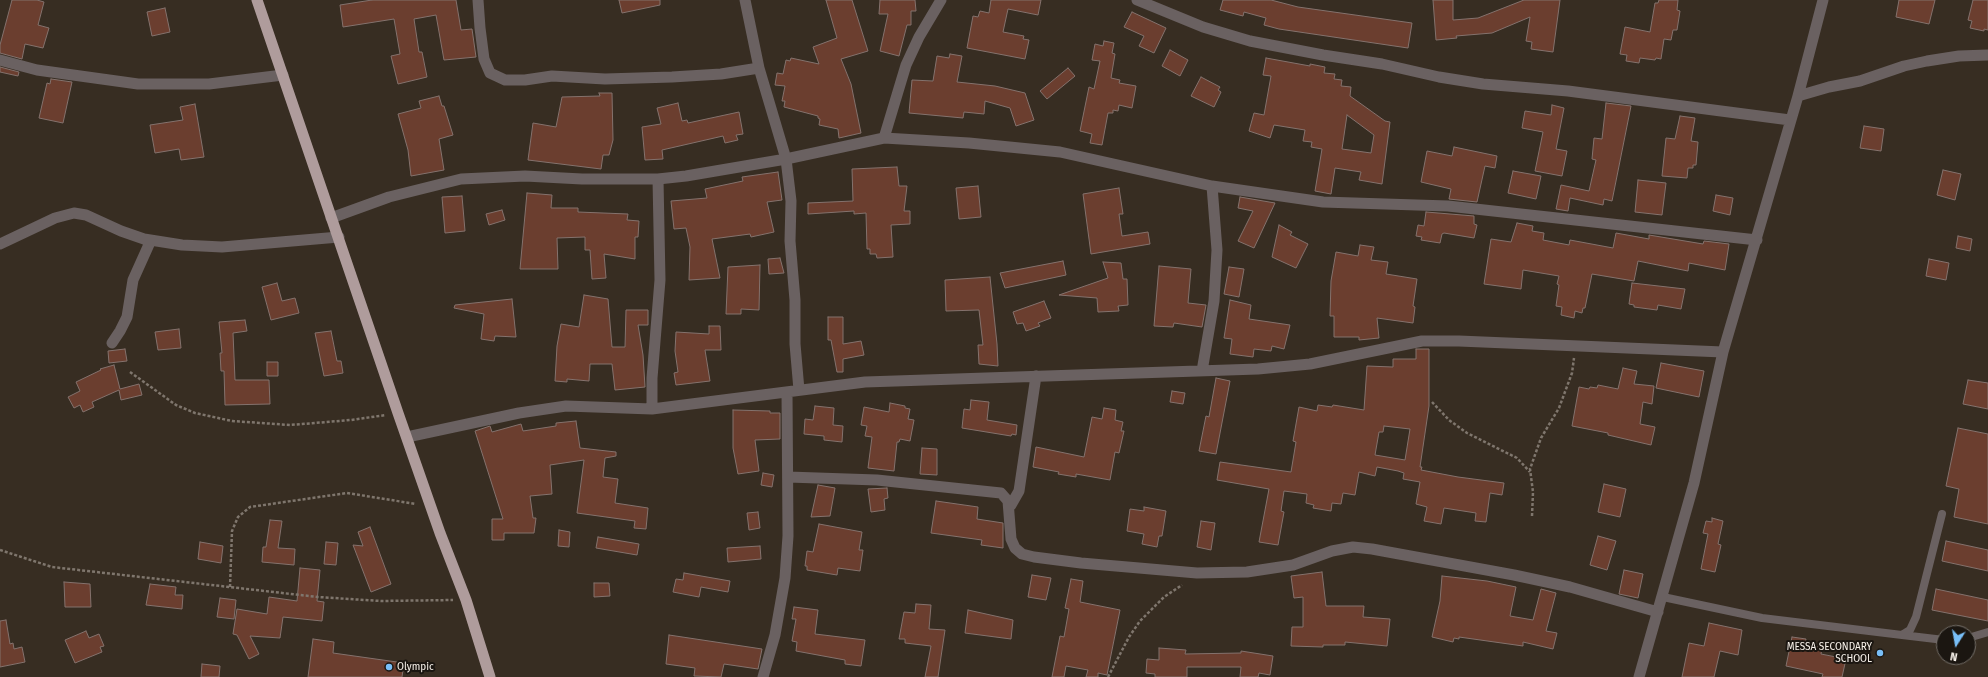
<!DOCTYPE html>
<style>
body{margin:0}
#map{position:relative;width:1988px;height:677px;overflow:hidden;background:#372d22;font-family:"Fira Sans",sans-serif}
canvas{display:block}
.north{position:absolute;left:1936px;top:625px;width:40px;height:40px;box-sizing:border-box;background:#1b1611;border:1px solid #736e68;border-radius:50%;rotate:191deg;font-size:11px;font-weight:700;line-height:16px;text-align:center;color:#f8f2eb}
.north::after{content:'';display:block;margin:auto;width:14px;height:18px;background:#79bff8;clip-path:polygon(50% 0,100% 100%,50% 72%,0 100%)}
</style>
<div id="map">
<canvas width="1988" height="677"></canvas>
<div class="north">N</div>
</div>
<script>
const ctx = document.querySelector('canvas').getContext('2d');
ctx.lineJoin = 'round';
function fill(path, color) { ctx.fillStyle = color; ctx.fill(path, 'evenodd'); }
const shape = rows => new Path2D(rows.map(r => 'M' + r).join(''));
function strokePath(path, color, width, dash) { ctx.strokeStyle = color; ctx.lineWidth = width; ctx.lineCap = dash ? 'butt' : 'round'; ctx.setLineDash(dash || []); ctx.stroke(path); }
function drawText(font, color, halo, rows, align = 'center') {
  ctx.font = font + ' "Fira Sans",sans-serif'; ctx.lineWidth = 4; ctx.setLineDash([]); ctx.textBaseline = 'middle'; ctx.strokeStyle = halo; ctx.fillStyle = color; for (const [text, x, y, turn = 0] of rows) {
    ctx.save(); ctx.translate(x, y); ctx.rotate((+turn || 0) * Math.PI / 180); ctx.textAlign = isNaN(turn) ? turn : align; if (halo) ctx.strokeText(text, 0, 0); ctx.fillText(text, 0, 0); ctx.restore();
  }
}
const building = shape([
 [12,0,37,0,44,2,38,25,49,28,43,48,25,44,22,59,0,53,0,45,12,0],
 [372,0,456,0,461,30,472,29,476,57,444,60,436,15,414,19,419,52,422,52,427,77,398,84,391,56,400,54,394,19,343,27,340,5,372,0],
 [619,0,660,0,660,5,622,13,619,0],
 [826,0,852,0,868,51,841,59,851,84,861,133,839,138,838,129,819,125,820,119,818,118,818,116,784,107,785,101,782,101,785,86,775,85,777,73,783,74,786,60,790,61,791,58,819,64,813,47,837,38,826,0],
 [880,0,915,0,916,11,911,11,911,25,907,25,899,56,880,51,888,14,879,14,880,0],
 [991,0,1041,0,1038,15,1008,9,1003,32,1024,36,1023,39,1029,40,1025,59,967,48,973,16,978,17,980,11,989,13,991,0],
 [1223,0,1271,0,1298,7,1412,23,1408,48,1279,29,1264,25,1266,18,1244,12,1243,16,1220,10,1223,0],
 [1433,0,1453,0,1453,20,1478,18,1524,0,1560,0,1553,52,1531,49,1532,42,1526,41,1530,17,1492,33,1456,36,1457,38,1436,40,1433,0],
 [1659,0,1678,0,1677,10,1680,11,1677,30,1673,30,1671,40,1664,39,1661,59,1656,58,1655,60,1640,58,1639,63,1626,61,1627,55,1620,54,1625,27,1650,32,1655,3,1658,3,1659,0],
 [1899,0,1935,0,1929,24,1896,17,1899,0],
 [1973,0,1988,0,1988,30,1984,29,1984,31,1970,28,1972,21,1968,20,1973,0],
 [165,8,170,32,152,36,147,12,165,8],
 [1132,12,1166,28,1154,53,1139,46,1144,36,1124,27,1132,12],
 [1104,41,1114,43,1112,53,1115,54,1111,78,1120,80,1119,83,1136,86,1132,108,1119,105,1118,111,1113,110,1113,113,1108,113,1102,145,1090,143,1092,134,1080,131,1089,87,1094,89,1100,61,1092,60,1095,44,1103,46,1104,41],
 [1170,50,1188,60,1180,76,1162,66,1170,50],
 [950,54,962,56,957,82,995,86,1025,93,1034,120,1016,126,1010,108,985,101,984,114,964,112,963,118,909,113,912,80,933,81,937,56,949,58,950,54],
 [1266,58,1310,66,1310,64,1325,67,1324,73,1335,74,1334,79,1342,80,1341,86,1351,87,1350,96,1385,121,1390,122,1382,184,1359,180,1361,172,1335,168,1331,194,1315,191,1322,149,1311,147,1312,142,1303,141,1305,130,1274,125,1270,138,1249,131,1254,113,1264,115,1271,76,1263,75,1266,58],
 [1347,115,1374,135,1371,153,1342,149,1347,115],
 [0,67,19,72,18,76,0,72,0,67],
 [1068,68,1075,76,1047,99,1040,91,1068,68],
 [1201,77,1220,87,1218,90,1221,92,1214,107,1191,96,1201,77],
 [51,79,72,82,63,123,39,118,47,83,50,84,51,79],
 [599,93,612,93,613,140,609,155,603,155,601,169,528,160,533,123,556,127,562,97,600,96,599,93],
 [439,96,442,106,444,106,453,135,439,139,444,170,411,176,408,150,398,114,421,108,419,101,439,96],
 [678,103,682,121,687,120,688,123,739,112,743,134,736,135,738,140,725,143,723,136,662,150,663,159,645,160,642,127,661,124,657,108,678,103],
 [1606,103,1631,106,1612,201,1604,199,1603,205,1570,198,1568,211,1556,209,1561,185,1589,191,1596,160,1592,159,1594,138,1602,139,1606,103],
 [195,104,204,157,181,160,179,149,155,153,150,125,183,120,180,107,195,104],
 [1552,105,1564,108,1556,149,1567,151,1562,176,1535,171,1543,132,1522,128,1525,111,1551,115,1552,105],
 [1680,116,1695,118,1691,141,1698,142,1696,165,1693,165,1693,168,1688,168,1687,178,1662,176,1666,138,1675,139,1680,116],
 [1864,126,1884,129,1881,151,1860,148,1864,126],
 [1454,147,1497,156,1495,168,1485,166,1477,202,1449,199,1451,189,1421,182,1427,151,1452,156,1454,147],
 [897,167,899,186,907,186,904,211,910,211,910,224,891,225,893,257,877,258,876,254,870,254,870,249,867,249,866,213,854,214,854,211,808,214,808,203,853,201,852,169,897,167],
 [1943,170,1961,174,1955,200,1937,195,1943,170],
 [1513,171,1541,176,1536,199,1508,193,1513,171],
 [778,172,782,200,767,202,774,232,751,237,750,234,712,239,720,278,689,280,690,247,686,228,674,229,671,201,707,198,705,189,743,181,742,177,778,172],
 [1638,180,1666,183,1662,215,1635,212,1638,180],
 [978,186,981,217,959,219,956,188,978,186],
 [1119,188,1123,214,1119,214,1122,236,1148,232,1150,244,1091,254,1083,194,1119,188],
 [527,193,552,195,551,208,578,208,578,212,628,214,627,220,639,221,638,237,635,237,635,259,604,254,606,278,592,279,590,250,585,250,585,237,557,238,558,269,520,269,527,193],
 [1716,195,1733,198,1730,215,1713,211,1716,195],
 [462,196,465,231,445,233,442,197,462,196],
 [1240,197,1275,203,1254,248,1238,241,1253,211,1238,208,1240,197],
 [502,210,505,220,489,225,486,214,502,210],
 [1426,212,1474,216,1474,224,1477,225,1474,238,1444,233,1442,234,1440,243,1421,240,1422,237,1416,236,1418,225,1424,226,1426,212],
 [1517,223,1533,226,1532,231,1544,233,1543,240,1569,245,1570,240,1613,248,1616,233,1649,239,1649,235,1703,244,1704,241,1729,244,1725,270,1689,263,1688,271,1638,261,1634,281,1592,274,1585,308,1583,308,1582,313,1575,311,1574,318,1561,315,1562,307,1556,306,1559,285,1557,284,1559,276,1523,270,1521,289,1484,284,1491,239,1511,242,1517,223],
 [1279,225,1292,232,1290,235,1308,244,1296,268,1272,257,1279,225],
 [1958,236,1972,239,1970,251,1956,248,1958,236],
 [1360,245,1374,247,1371,260,1388,262,1386,274,1417,279,1413,306,1415,307,1413,323,1377,318,1379,338,1359,340,1359,337,1334,337,1334,316,1330,316,1331,281,1336,252,1358,256,1360,245],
 [780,258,784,273,769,274,768,259,780,258],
 [1929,259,1949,263,1946,280,1926,276,1929,259],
 [1063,261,1066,275,1005,288,1000,273,1063,261],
 [1103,262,1121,263,1123,279,1127,279,1128,305,1118,306,1119,311,1098,312,1097,298,1059,295,1108,278,1103,262],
 [760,265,759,310,741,309,741,314,726,314,728,267,760,265],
 [1159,266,1191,269,1188,303,1206,305,1202,327,1174,323,1173,327,1154,326,1159,266],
 [1229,267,1244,269,1239,297,1224,294,1229,267],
 [990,277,997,344,998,366,979,364,978,345,983,345,979,310,946,311,945,280,990,277],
 [277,283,282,301,295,298,299,313,271,320,262,287,277,283],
 [1632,283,1685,289,1681,309,1658,305,1657,310,1634,307,1634,305,1629,304,1632,283],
 [584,295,608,299,612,347,625,347,626,310,648,310,648,325,638,325,643,355,645,387,615,390,612,364,590,364,589,381,567,379,567,382,555,381,557,346,561,324,579,327,584,295],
 [512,299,516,337,495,336,494,341,481,339,484,314,454,308,455,305,512,299],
 [1230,300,1251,305,1249,319,1290,325,1284,349,1272,346,1271,351,1254,349,1253,357,1230,354,1232,339,1224,338,1230,300],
 [1044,301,1051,318,1038,323,1040,326,1026,331,1023,323,1017,324,1013,312,1044,301],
 [828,317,843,317,843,344,861,341,864,355,843,359,843,372,837,372,831,340,828,340,828,317],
 [245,320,247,331,233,333,235,380,269,380,270,404,225,405,224,371,221,371,220,353,222,353,219,322,245,320],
 [709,326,720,326,721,350,705,350,710,381,676,385,674,373,678,372,675,351,676,332,709,334,709,326],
 [179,329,181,348,158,350,155,332,179,329],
 [331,331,337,361,341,361,343,373,324,376,315,333,331,331],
 [125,349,127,361,109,363,108,351,125,349],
 [1416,349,1429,349,1429,406,1420,467,1422,467,1421,470,1458,477,1504,483,1502,495,1490,493,1486,522,1475,521,1476,513,1444,508,1441,524,1424,521,1427,507,1416,504,1420,482,1403,479,1404,473,1398,471,1377,467,1375,476,1359,472,1355,495,1343,493,1341,504,1332,503,1331,511,1313,508,1314,505,1306,503,1307,494,1284,491,1281,511,1284,512,1278,545,1259,542,1269,489,1217,480,1220,462,1291,472,1296,442,1293,441,1299,407,1317,411,1318,405,1332,407,1333,405,1364,410,1367,366,1393,367,1393,359,1416,359,1416,349],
 [1384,426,1410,429,1405,460,1375,455,1379,432,1383,432,1384,426],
 [267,362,278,362,278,376,267,376,267,362],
 [1661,363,1704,371,1699,397,1656,388,1661,363],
 [114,365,120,389,139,384,142,395,121,400,119,390,92,402,94,407,83,412,80,405,74,408,68,397,80,391,76,382,101,370,100,369,114,365],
 [1623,368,1637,371,1634,384,1654,386,1652,404,1643,402,1640,424,1655,427,1651,445,1608,435,1608,433,1572,426,1579,387,1589,389,1590,387,1597,388,1598,385,1618,389,1623,368],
 [1216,378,1230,381,1216,454,1199,451,1206,416,1209,417,1216,378],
 [1968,380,1988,383,1988,409,1963,404,1968,380],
 [1172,391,1185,393,1183,404,1170,402,1172,391],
 [971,400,989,402,987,420,1017,425,1016,435,1012,434,1011,436,962,428,964,409,970,410,971,400],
 [890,403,905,406,905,408,910,409,908,419,914,420,910,441,900,439,899,442,897,442,894,471,868,468,872,437,865,436,867,426,861,425,864,407,889,412,890,403],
 [815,406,834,408,833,425,843,426,842,442,824,440,824,436,804,434,805,419,813,420,815,406],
 [1104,408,1116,410,1115,420,1123,422,1121,431,1124,431,1119,453,1115,452,1110,480,1076,474,1076,477,1058,474,1059,472,1033,467,1036,447,1084,457,1092,417,1102,419,1104,408],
 [733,410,770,411,770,413,780,413,780,439,755,440,759,471,738,474,733,448,733,410],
 [576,421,580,448,616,452,616,456,605,458,603,477,618,479,615,503,648,508,646,529,634,528,635,521,577,513,584,460,550,465,552,494,530,496,533,518,536,518,534,533,504,533,504,540,492,540,492,519,503,519,475,431,490,426,492,432,521,424,523,431,556,426,556,423,576,421],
 [1958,428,1988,434,1988,524,1954,517,1959,489,1946,486,1958,428],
 [922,448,937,449,937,475,920,474,922,448],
 [763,473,774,475,772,487,761,485,763,473],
 [1604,484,1626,489,1620,517,1598,512,1604,484],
 [818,485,835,488,830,516,811,517,818,485],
 [887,488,888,498,884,499,885,510,871,512,868,489,887,488],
 [936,501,978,507,977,519,1003,523,1003,548,981,545,982,540,931,533,936,501],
 [1144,507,1166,511,1162,536,1159,536,1157,547,1142,544,1144,534,1127,531,1130,509,1144,511,1144,507],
 [758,512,760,528,749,530,747,513,758,512],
 [1712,518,1723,521,1718,544,1721,545,1715,572,1701,569,1708,534,1703,533,1706,521,1712,522,1712,518],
 [270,520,282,521,278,548,295,549,294,565,262,562,263,547,266,547,270,520],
 [1201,521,1215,523,1211,550,1197,547,1201,521],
 [819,524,862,532,859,550,863,550,860,571,838,568,837,575,807,570,807,566,805,566,807,551,813,552,819,524],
 [370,527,391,584,371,592,353,545,363,546,358,532,370,527],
 [559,530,570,532,569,547,558,546,559,530],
 [1598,536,1616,541,1607,570,1590,565,1598,536],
 [598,537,639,544,637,555,596,548,598,537],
 [1946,541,1988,550,1988,571,1942,561,1946,541],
 [200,542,223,546,221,563,198,559,200,542],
 [326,542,338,543,336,565,324,564,326,542],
 [760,546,761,559,728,562,727,548,760,546],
 [300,568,320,570,317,601,324,602,322,621,283,617,280,638,250,636,259,654,249,659,237,635,233,634,237,609,267,614,269,597,297,601,300,568],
 [1624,570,1643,574,1638,598,1619,594,1624,570],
 [1322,572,1326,606,1364,606,1363,617,1390,619,1387,646,1345,642,1345,645,1323,645,1323,647,1291,646,1292,627,1303,627,1303,597,1294,598,1291,576,1322,572],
 [684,573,730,581,728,592,701,587,699,597,673,592,676,579,683,580,684,573],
 [1032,575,1051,578,1046,600,1028,597,1032,575],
 [1442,576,1487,581,1516,587,1510,616,1533,620,1541,589,1556,593,1546,631,1557,633,1553,649,1523,642,1523,646,1459,637,1459,639,1454,638,1453,642,1432,637,1440,601,1442,576],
 [1071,579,1083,581,1080,602,1120,610,1107,675,1098,673,1098,677,1086,677,1088,670,1066,666,1064,677,1052,677,1060,636,1064,637,1069,609,1065,608,1071,579],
 [64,582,90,584,91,607,65,607,64,582],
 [594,583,609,583,610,596,594,597,594,583],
 [150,584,176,587,175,595,183,595,182,609,146,605,150,584],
 [1936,589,1988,600,1988,621,1932,610,1936,589],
 [220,598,236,600,234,619,217,617,220,598],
 [916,604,931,605,929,629,945,630,938,677,925,677,931,646,905,643,905,639,899,639,904,612,915,613,916,604],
 [794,607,818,610,815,634,865,640,861,666,845,664,845,660,796,651,797,642,792,641,796,619,792,619,794,607],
 [968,610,1013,620,1011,639,965,633,968,610],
 [6,620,10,644,13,643,14,649,22,647,25,662,0,667,0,621,6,620],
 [1709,623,1742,630,1738,655,1720,651,1714,677,1682,677,1689,643,1704,646,1709,623],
 [86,631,89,638,99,634,104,646,100,647,102,652,75,663,65,640,86,631],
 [669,635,762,649,758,669,724,664,721,677,694,676,695,668,666,664,669,635],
 [1792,637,1806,639,1805,644,1822,648,1821,654,1846,659,1842,677,1822,677,1823,674,1786,666,1792,637],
 [313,639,334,642,333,653,404,663,402,677,308,677,313,639],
 [1159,648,1186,650,1185,654,1241,653,1241,651,1273,656,1270,675,1259,673,1258,677,1240,677,1241,667,1187,667,1187,677,1155,677,1155,674,1146,673,1147,659,1159,660,1159,648],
 [202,664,220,666,219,677,201,677,202,664]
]);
fill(building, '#6b3e2f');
strokePath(building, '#84726d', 1);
strokePath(shape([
 [130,372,176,405,195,413,232,421,290,425,351,420,386,415],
 [1432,402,1449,420,1467,433,1517,458,1530,472],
 [1532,516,1533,492,1530,469,1541,438,1559,408,1572,373,1574,358],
 [0,550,52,567,318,597,381,601,453,600],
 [230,587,232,531,238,517,250,507,347,493,416,504],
 [1108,677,1129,637,1140,621,1164,597,1182,585]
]), '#7f766d', 2.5, [3, 2]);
strokePath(shape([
 [1663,597,1762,618,1902,635,1910,630,1916,617,1942,514],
 [1902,635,1944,640],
 [1968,638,1988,632]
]), '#6a6161', 8);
strokePath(shape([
 [478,0,480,28,484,59,490,73,505,80,525,80,552,76,605,79,672,77,721,74,759,68],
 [745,0,759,68,786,159,791,201,790,241,795,300,795,344,799,390],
 [1137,0,1203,27,1250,41,1323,55,1382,64,1439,77,1483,84,1568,91,1790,120],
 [0,60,37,70,138,84,209,84,283,75],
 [1798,96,1829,87,1860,81,1904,66,1927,61,1959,56,1988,55],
 [884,138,906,65,919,37,941,0],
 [331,218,389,197,461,179,525,176,582,179,658,179,686,176,786,159,884,138,969,143,1060,152,1212,186,1323,202,1448,206,1757,240],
 [0,244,55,218,74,213,86,215,121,231,144,239,182,245,222,247,339,237],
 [112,343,120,331,127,317,133,280,151,240],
 [1202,371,1214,301,1217,250,1212,186],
 [652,409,652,378,660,280,658,179],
 [407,437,519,413,566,406,652,409,865,382,1258,369,1310,364,1422,341,1459,341,1723,352],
 [788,477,877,480,1001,493,1008,501,1011,539,1015,548,1022,554,1034,557,1081,563,1197,573,1247,572,1293,565,1332,551,1353,547,1372,549,1514,575,1570,587,1658,612],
 [1008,501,1011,505,1019,491,1036,376],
 [763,677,775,635,785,578,788,536,787,392],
 [1639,677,1694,483,1723,352,1798,96,1823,0]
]), '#6a6161', 11);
strokePath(shape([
 [257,0,398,413,440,533,466,600,490,677]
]), '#af9c9c', 11);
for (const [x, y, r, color] of [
 [1880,653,4,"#79bff8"],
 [389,667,4,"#79bff8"]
]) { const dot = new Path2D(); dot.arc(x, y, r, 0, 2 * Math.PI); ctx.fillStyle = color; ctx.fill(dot); strokePath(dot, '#1b1611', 1.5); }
drawText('10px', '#f8f2eb', '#1b1611', [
 ["MESSA SECONDARY",1872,647],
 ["SCHOOL",1872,659],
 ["Olympic",397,667,"left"]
], 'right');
</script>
